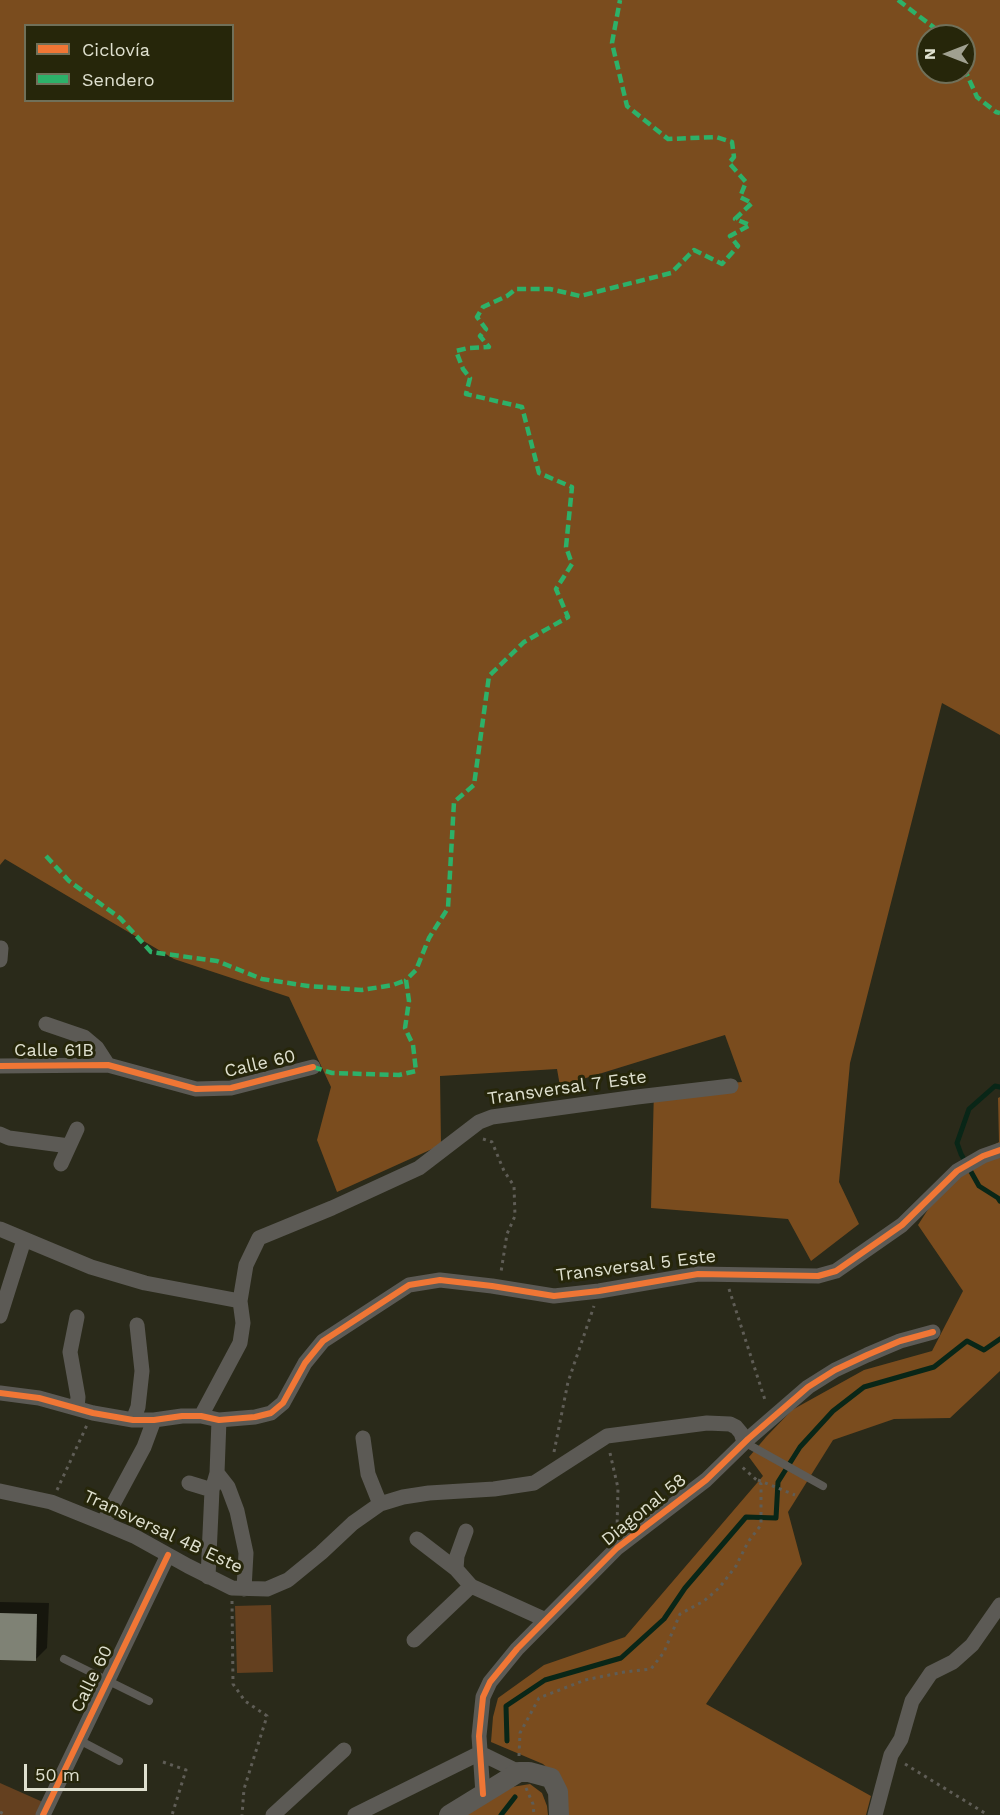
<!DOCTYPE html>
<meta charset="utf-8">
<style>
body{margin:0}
#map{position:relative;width:1000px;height:1815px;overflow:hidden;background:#2a2a1a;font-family:"Work Sans",sans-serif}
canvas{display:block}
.legend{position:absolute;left:24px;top:24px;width:210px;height:78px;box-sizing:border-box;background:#26260a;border:2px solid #707059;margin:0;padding:8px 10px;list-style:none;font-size:18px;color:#dfe0cf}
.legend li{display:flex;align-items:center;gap:12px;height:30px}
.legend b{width:30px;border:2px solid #707059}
.north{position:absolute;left:916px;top:24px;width:60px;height:60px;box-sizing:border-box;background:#26260a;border:2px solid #707059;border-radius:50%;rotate:270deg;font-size:16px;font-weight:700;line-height:24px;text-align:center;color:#dfe0cf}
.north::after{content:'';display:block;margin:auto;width:21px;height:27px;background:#a0a090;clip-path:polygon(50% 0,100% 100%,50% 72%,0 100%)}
.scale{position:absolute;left:24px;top:1764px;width:123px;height:27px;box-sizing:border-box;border:3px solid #dfe0cf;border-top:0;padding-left:8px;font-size:18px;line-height:21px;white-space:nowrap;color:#dfe0cf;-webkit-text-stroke:4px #26260a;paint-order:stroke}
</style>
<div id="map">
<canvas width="1000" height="1815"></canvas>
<ul class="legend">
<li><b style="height:8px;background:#f07635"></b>Ciclovía</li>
<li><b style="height:8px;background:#2db169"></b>Sendero</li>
</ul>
<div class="north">N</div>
<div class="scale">50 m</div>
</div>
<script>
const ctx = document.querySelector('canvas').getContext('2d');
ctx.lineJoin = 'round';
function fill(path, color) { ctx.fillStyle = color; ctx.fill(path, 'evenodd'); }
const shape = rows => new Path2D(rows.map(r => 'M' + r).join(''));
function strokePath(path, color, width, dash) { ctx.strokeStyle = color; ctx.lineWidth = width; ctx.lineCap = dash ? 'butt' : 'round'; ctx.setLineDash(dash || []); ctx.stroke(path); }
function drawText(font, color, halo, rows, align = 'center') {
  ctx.font = font + ' "Work Sans",sans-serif'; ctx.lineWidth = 6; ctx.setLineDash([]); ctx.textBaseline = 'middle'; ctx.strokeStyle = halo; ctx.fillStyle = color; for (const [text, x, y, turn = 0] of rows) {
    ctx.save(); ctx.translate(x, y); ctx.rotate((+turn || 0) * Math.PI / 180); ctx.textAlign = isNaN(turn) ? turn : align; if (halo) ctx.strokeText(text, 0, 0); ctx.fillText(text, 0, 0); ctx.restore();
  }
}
fill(shape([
 [271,1605,273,1672,237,1673,235,1606],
 [0,1783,45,1803,41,1815,0,1815]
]), '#64401f');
fill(shape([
 [0,0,1000,0,1000,735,942,703,850,1063,839,1182,859,1224,811,1261,788,1219,651,1208,654,1089,742,1082,725,1035,560,1086,557,1069,440,1076,441,1145,337,1192,317,1140,331,1087,289,997,174,959,5,859,0,865],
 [26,26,232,26,232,100,26,100],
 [928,36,964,36,964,72,928,72],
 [1000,1097,1000,1371,950,1418,894,1419,833,1440,788,1512,802,1564,706,1704,871,1796,866,1815,567,1815,563,1782,543,1764,491,1742,493,1717,498,1698,544,1665,625,1637,763,1476,749,1457,766,1437,792,1410,864,1370,932,1351,963,1291,918,1225,956,1166,999,1142,998,1098],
 [530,1784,542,1793,547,1806,548,1815,464,1815,512,1787]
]), '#7a4c1e');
fill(shape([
 [0,1602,49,1603,47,1648,36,1659,0,1659]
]), '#0007');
strokePath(shape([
 [1000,1087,995,1086,969,1109,957,1143,961,1154,979,1186,998,1198,1000,1201],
 [507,1741,506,1706,545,1680,621,1658,664,1619,685,1588,746,1517,776,1518,778,1482,800,1447,833,1411,864,1387,934,1367,967,1341,984,1350,1000,1339],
 [501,1815,515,1797]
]), '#092617', 5);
fill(shape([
 [0,1613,37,1614,36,1661,0,1660]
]), '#7f8275');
strokePath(shape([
 [483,1139,492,1142,504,1171,514,1186,515,1216,507,1234,501,1272],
 [729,1289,766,1403],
 [554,1452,568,1382,594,1306],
 [610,1453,618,1488,617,1529],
 [758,1480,795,1495],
 [57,1490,87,1425],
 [232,1601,233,1684,245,1701,267,1716,244,1789,242,1815],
 [519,1756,520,1733,539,1698,585,1680,624,1672,651,1669,664,1652,680,1614,704,1601,719,1588,736,1566,748,1542,761,1525,761,1484,742,1467],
 [163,1762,186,1770,172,1815],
 [905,1764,988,1815],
 [526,1788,533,1804,534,1815],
 [0,1812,6,1815]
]), '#5f5d56', 3, [3, 4.5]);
strokePath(shape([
 [744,1442,823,1486],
 [64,1659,149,1701],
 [79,1740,119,1761]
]), '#5c5a55', 8);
strokePath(shape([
 [0,960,1,948],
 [46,1024,84,1037,97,1048,108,1065],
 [0,1066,108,1065,196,1089,231,1088,313,1067],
 [0,1134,9,1138,69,1146],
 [61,1164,77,1129],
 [0,1229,91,1267,145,1283,240,1301],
 [0,1316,24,1240],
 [77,1317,70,1352,78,1397,77,1408],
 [0,1393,39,1398,93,1413,133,1420,154,1420,182,1416,201,1416,219,1420,255,1417,271,1413,283,1403,305,1363,323,1341,409,1285,440,1280,492,1286,554,1296,599,1291,698,1274,818,1276,836,1271,902,1225,957,1171,983,1156,1000,1150],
 [201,1416,240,1343,243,1323,240,1301,246,1265,259,1238,332,1208,419,1168,479,1122,492,1117,637,1097,731,1086],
 [133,1420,138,1407,142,1371,137,1325],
 [363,1438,368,1474,380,1504],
 [217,1473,228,1487,237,1511,246,1553,244,1589],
 [189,1483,212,1490],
 [0,1491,51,1502,103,1523,134,1536,188,1566,232,1588,267,1589,288,1580,321,1553,353,1523,380,1504,403,1497,429,1493,494,1489,534,1483,607,1436,707,1423,730,1424,736,1427,741,1433,744,1442],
 [103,1523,144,1447,154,1420],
 [417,1539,456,1569,471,1586,546,1620],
 [456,1569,457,1556,466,1531],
 [208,1577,212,1490,217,1473,219,1420],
 [414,1640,471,1586],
 [480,1753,519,1772],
 [483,1794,479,1736,483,1697,490,1682,517,1649,617,1548,706,1480,748,1439,808,1387,835,1370,867,1355,900,1341,933,1332],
 [43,1815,168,1555],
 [273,1815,344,1750],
 [355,1815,480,1753],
 [875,1815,891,1755,901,1739,912,1701,931,1673,953,1662,972,1645,1000,1605]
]), '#5c5a55', 15);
strokePath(shape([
 [449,1815,519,1772,529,1772,551,1778,558,1792,559,1815]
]), '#5c5a55', 20);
strokePath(shape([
 [898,0,945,36],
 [964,68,977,97,996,112,1000,113],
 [46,856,69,881,120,918,151,952,217,961,262,979,308,986,362,990,393,985,406,980],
 [313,1067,332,1073,399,1075,416,1071,413,1045,405,1028,409,1001,406,980,416,970,429,938,448,908,454,802,474,785,489,676,524,642,568,617,556,589,572,564,566,547,572,487,539,473,522,407,466,394,470,378,463,369,456,351,468,348,489,347,480,336,486,329,477,317,483,307,507,296,516,289,550,289,580,296,671,273,694,250,722,264,738,246,730,236,750,225,735,219,752,203,740,197,746,182,729,163,734,157,732,142,716,137,668,139,627,106,612,43,620,0]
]), '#2db169', 4.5, [9, 4.5]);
strokePath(shape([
 [0,1066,108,1065,196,1089,231,1088,313,1067],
 [0,1393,39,1398,93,1413,133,1420,154,1420,182,1416,201,1416,219,1420,255,1417,271,1413,283,1403,305,1363,323,1341,409,1285,440,1280,492,1286,554,1296,599,1291,698,1274,818,1276,836,1271,902,1225,957,1171,983,1156,1000,1150],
 [483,1794,479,1736,483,1697,490,1682,517,1649,617,1548,706,1480,748,1439,808,1387,835,1370,867,1355,900,1341,933,1332],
 [43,1815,168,1555]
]), '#f07635', 6);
drawText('18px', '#dfe0cf', '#26260a', [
 ["Calle 61B",54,1051],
 ["Calle 60",260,1064,-13],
 ["Transversal 7 Este",567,1088,-8],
 ["Transversal 5 Este",636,1266,-7],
 ["Diagonal 58",644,1510,-39],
 ["Transversal 4B Este",163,1532,25],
 ["Calle 60",92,1679,-64]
]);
</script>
